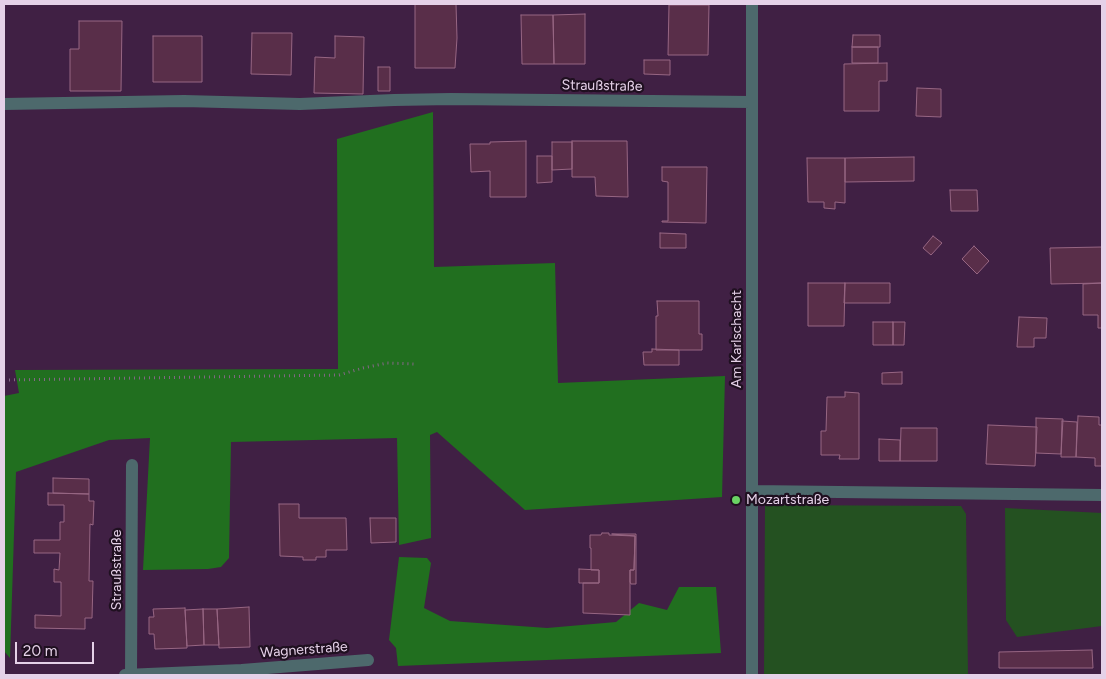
<!DOCTYPE html>
<meta charset="utf-8">
<style>
body{margin:0}
#map{position:relative;width:1106px;height:679px;overflow:hidden;background:#402044;font-family:Figtree,sans-serif}
canvas{display:block}
.frame{position:absolute;inset:0;border:5px solid #e5d1e8;pointer-events:none}
.scale{position:absolute;left:15px;top:642px;width:79px;height:22px;box-sizing:border-box;border:2px solid #e5d1e8;border-top:0;padding-left:6px;font-size:15px;line-height:18px;white-space:nowrap;color:#e5d1e8;-webkit-text-stroke:4px #1f1020;paint-order:stroke}
</style>
<div id="map">
<canvas width="1106" height="679"></canvas>
<div class="frame"></div>
<div class="scale">20 m</div>
</div>
<script>
const ctx = document.querySelector('canvas').getContext('2d');
ctx.lineJoin = 'round';
function fill(path, color) { ctx.fillStyle = color; ctx.fill(path, 'evenodd'); }
const shape = rows => new Path2D(rows.map(r => 'M' + r).join(''));
function strokePath(path, color, width, dash) { ctx.strokeStyle = color; ctx.lineWidth = width; ctx.lineCap = dash ? 'butt' : 'round'; ctx.setLineDash(dash || []); ctx.stroke(path); }
function drawText(font, color, halo, rows, align = 'center') {
  ctx.font = font + ' Figtree,sans-serif'; ctx.lineWidth = 4.5; ctx.setLineDash([]); ctx.textBaseline = 'middle'; ctx.strokeStyle = halo; ctx.fillStyle = color; for (const [text, x, y, turn = 0] of rows) {
    ctx.save(); ctx.translate(x, y); ctx.rotate((+turn || 0) * Math.PI / 180); ctx.textAlign = isNaN(turn) ? turn : align; if (halo) ctx.strokeText(text, 0, 0); ctx.fillText(text, 0, 0); ctx.restore();
  }
}
fill(shape([
 [765,505,961,506,966,514,968,675,764,675],
 [1005,508,1102,513,1102,626,1017,637,1006,620]
]), '#245121');
fill(shape([
 [433,112,434,267,555,263,558,383,725,376,722,497,525,510,437,432,430,435,431,538,399,545,397,438,231,442,229,558,221,567,208,569,143,570,150,438,109,440,16,472,10,658,4,651,4,396,19,393,15,370,338,369,337,139],
 [399,557,427,558,431,563,424,608,450,621,547,628,616,622,639,603,667,610,679,587,716,587,721,653,398,666,396,648,389,640]
]), '#216f1f');
const building = shape([
 [415,4,456,4,457,38,455,68,415,68,415,4],
 [669,5,709,5,708,55,668,55,669,5],
 [585,14,585,64,554,64,553,15,585,14],
 [521,15,553,15,554,64,522,64,521,15],
 [79,21,122,21,121,91,70,91,70,49,79,49,79,21],
 [252,33,292,33,291,75,251,74,252,33],
 [853,35,880,35,880,47,852,47,853,35],
 [153,36,202,36,202,82,153,82,153,36],
 [335,36,364,37,363,94,314,93,315,57,335,58,335,36],
 [852,47,878,47,878,63,852,63,852,47],
 [644,60,670,60,670,75,644,74,644,60],
 [887,63,887,81,879,81,879,111,844,111,844,64,887,63],
 [378,67,390,67,390,91,378,91,378,67],
 [917,88,941,89,941,117,916,116,917,88],
 [526,141,526,197,490,197,490,171,471,172,470,144,490,144,490,142,526,141],
 [572,141,627,141,628,197,596,196,595,177,572,177,572,141],
 [552,142,572,142,572,169,552,170,552,142],
 [537,156,552,156,552,182,537,183,537,156],
 [914,157,914,181,845,182,845,158,914,157],
 [807,158,845,158,845,203,835,202,835,209,824,208,824,202,808,202,807,158],
 [662,167,707,167,706,223,662,222,662,221,668,221,668,182,662,181,662,167],
 [950,190,977,190,978,211,951,211,950,190],
 [660,233,686,234,686,248,660,248,660,233],
 [933,236,942,243,931,255,923,248,933,236],
 [974,246,989,261,977,274,962,259,974,246],
 [1102,247,1102,283,1051,284,1050,248,1102,247],
 [808,283,845,283,844,326,808,326,808,283],
 [845,283,890,283,890,303,844,303,845,283],
 [1102,283,1102,328,1098,328,1098,315,1083,315,1083,284,1102,283],
 [657,301,699,301,699,334,702,334,702,350,656,350,656,316,658,316,657,301],
 [1019,317,1047,318,1046,338,1034,338,1034,347,1017,347,1019,317],
 [873,322,893,322,893,345,873,345,873,322],
 [893,322,905,322,904,345,893,345,893,322],
 [652,349,679,350,679,365,644,365,643,352,652,352,652,349],
 [902,372,902,384,882,384,882,373,902,372],
 [845,392,859,393,859,459,839,459,840,455,821,455,821,431,826,431,827,397,845,397,845,392],
 [1078,416,1099,417,1099,425,1102,425,1102,466,1095,466,1095,458,1076,457,1078,416],
 [1036,418,1063,419,1061,454,1036,453,1036,418],
 [1062,421,1077,422,1076,457,1061,457,1062,421],
 [988,425,1037,427,1035,466,986,464,988,425],
 [901,428,937,428,937,461,900,461,901,428],
 [879,439,900,440,900,461,879,461,879,439],
 [53,478,89,479,89,494,53,493,53,478],
 [48,493,89,494,89,501,94,501,93,525,90,524,89,581,93,581,92,618,85,618,85,629,35,628,35,615,61,616,61,582,54,582,54,569,59,570,60,553,34,553,34,540,60,540,60,522,64,522,64,505,48,505,48,493],
 [279,504,299,504,299,518,346,518,347,550,326,550,326,557,316,557,316,560,303,560,303,557,280,556,279,504],
 [370,518,396,518,396,542,371,543,370,518],
 [602,533,609,533,609,535,635,536,634,570,630,570,630,615,583,613,583,583,599,583,599,570,591,570,591,548,590,548,590,535,601,535,602,533],
 [612,534,636,534,636,584,631,584,630,582,630,570,634,570,635,536,612,534],
 [579,569,599,570,599,583,579,583,579,569],
 [249,607,250,647,219,648,217,609,249,607],
 [185,608,187,648,155,649,154,634,149,634,149,617,154,617,153,609,185,608],
 [203,609,217,609,219,645,204,645,203,609],
 [203,609,204,645,187,646,185,610,203,609],
 [1092,650,1093,668,999,668,999,652,1092,650]
]);
fill(building, '#592e49');
strokePath(building, '#976683', 1);
strokePath(shape([
 [4,380,339,375,363,368,387,363,416,364]
]), '#846887', 3, [1, 4]);
strokePath(shape([
 [4,104,184,101,300,104,394,100,451,99,752,102],
 [752,491,1102,495],
 [242,670,368,660],
 [125,675,242,670,242,675],
 [131,675,132,465],
 [752,675,752,4]
]), '#4d696c', 12);
for (const [x, y, r, color] of [
 [736,500,5,"#6ad364"]
]) { const dot = new Path2D(); dot.arc(x, y, r, 0, 2 * Math.PI); ctx.fillStyle = color; ctx.fill(dot); strokePath(dot, '#1f1020', 2); }
drawText('14px', '#e5d1e8', '#1f1020', [
 ["Straußstraße",602,86,1],
 ["Am Karlschacht",737,339,-90],
 ["Straußstraße",117,570,-90],
 ["Wagnerstraße",304,650,-4]
]);
drawText('14px', '#e5d1e8', '#1f1020', [
 ["Mozartstraße",746,500]
], 'left');
</script>
